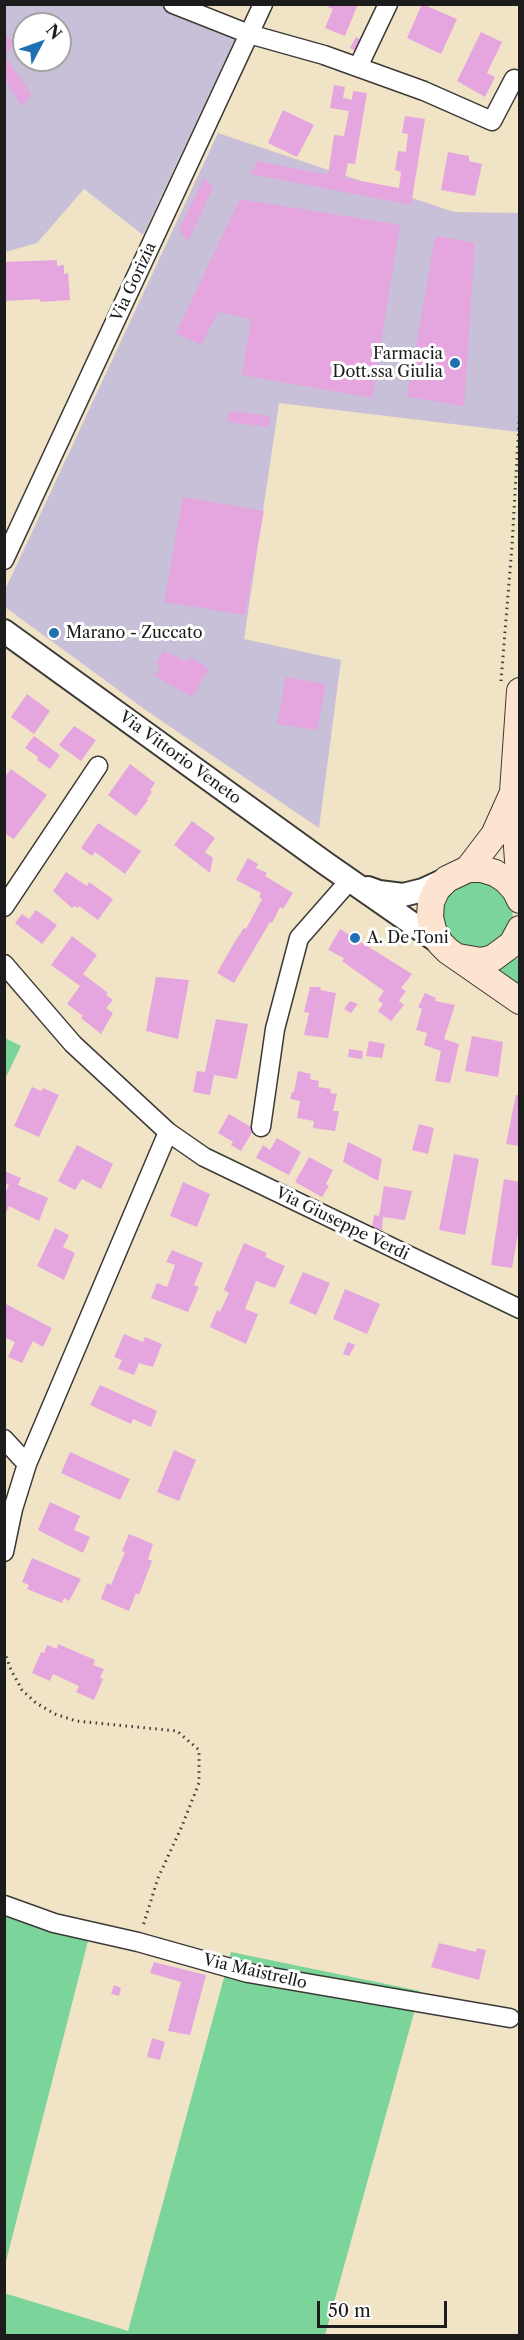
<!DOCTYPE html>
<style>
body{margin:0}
#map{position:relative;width:524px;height:2340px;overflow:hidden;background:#f0e3c6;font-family:"Libre Caslon Text",serif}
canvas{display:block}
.frame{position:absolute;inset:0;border:6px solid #1c1c1c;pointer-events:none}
.north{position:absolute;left:12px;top:12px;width:60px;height:60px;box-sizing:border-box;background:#fff;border:2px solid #a4a4a4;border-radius:50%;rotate:49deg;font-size:16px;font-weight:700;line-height:24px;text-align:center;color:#1c1c1c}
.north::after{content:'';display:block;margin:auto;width:21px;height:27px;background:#1f6fb2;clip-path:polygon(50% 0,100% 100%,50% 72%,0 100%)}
.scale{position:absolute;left:317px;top:2301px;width:130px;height:27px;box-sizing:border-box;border:3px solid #1c1c1c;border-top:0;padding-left:8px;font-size:18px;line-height:21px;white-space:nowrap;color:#1c1c1c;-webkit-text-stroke:4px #fff;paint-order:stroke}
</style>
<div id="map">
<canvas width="524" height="2340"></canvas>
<div class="frame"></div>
<div class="north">N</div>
<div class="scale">50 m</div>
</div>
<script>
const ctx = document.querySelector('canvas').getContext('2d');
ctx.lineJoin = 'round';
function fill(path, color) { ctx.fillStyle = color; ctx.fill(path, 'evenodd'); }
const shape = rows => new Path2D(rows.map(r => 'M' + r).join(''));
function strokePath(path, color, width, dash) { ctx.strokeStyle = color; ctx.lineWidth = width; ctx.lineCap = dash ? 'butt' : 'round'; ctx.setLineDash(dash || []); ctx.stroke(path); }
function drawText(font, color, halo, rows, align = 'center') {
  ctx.font = font + ' "Libre Caslon Text",serif'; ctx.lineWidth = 6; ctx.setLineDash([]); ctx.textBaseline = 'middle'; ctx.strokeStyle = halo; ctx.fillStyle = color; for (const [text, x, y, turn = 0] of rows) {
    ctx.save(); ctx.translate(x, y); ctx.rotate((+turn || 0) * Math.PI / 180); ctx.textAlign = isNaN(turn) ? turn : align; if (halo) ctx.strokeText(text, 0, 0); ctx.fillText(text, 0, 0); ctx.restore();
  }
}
fill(shape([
 [5,5,159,5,237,35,143,235,84,189,37,243,5,252],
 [24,24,60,24,60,60,24,60],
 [218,133,454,212,519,213,519,432,279,403,244,639,341,660,319,828,147,711,5,607,5,590]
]), '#c8bfd8');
fill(shape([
 [461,880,491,880,512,905,513,922,497,946,467,951,447,938,440,904],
 [516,956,520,963,519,1000,483,971],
 [5,1038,21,1046,5,1079],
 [5,1911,88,1941,5,2265],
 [231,1952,420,1991,325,2335,5,2335,4,2293,128,2331]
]), '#7bd49a');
fill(shape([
 [329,4,358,4,345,36,325,28,333,9,328,7],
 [422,4,457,19,441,54,407,38],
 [481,32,502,42,487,73,495,77,485,97,457,81],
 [4,34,15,42,5,56,31,94,22,107,4,77],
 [356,37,365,42,360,53,350,48],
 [334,85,345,87,343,98,352,100,353,91,367,93,355,164,348,163,345,178,399,188,401,172,395,170,398,151,406,152,408,134,402,133,405,116,425,119,411,205,251,174,257,161,328,175,334,135,344,136,349,111,330,108],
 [283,110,314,125,297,157,268,143],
 [448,152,469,156,469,161,482,164,475,196,441,190],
 [204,178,213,187,188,242,179,230],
 [240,199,400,225,372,398,242,375,251,319,218,312,201,345,176,333],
 [437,236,475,243,464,406,407,397,435,238],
 [57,260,57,266,64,265,64,274,68,273,70,300,40,302,40,299,5,301,5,262],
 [229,411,270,416,269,427,228,422],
 [183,497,264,511,245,615,164,602],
 [163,651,188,662,190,657,209,669,192,697,155,676,161,666,156,663],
 [286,677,326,684,317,730,277,724],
 [27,694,50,711,34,734,11,717],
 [74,726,96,740,81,761,59,745],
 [34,736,60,755,50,769,37,760,38,757,25,748],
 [130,764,155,783,150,790,152,792,147,799,148,800,136,816,108,795],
 [11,769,47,795,14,839,4,833,4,778],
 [192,821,215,838,205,852,213,858,210,873,174,845],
 [98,823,141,851,125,874,95,852,92,856,81,848],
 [248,858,258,864,256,868,267,873,265,876,293,893,283,909,280,907,272,923,270,922,234,983,217,973,234,943,244,928,246,929,262,899,259,897,261,893,236,880],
 [66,872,87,886,89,882,113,899,98,920,79,906,78,908,74,906,72,908,53,891],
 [36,910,57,925,42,944,15,923,22,914,29,919],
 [340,929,412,974,401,988,406,991,399,1001,404,1005,391,1021,378,1011,383,1004,378,1000,384,991,342,961,344,958,328,950],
 [72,936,97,955,83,974,108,993,106,995,113,1000,106,1008,113,1013,101,1034,81,1018,83,1016,67,1004,80,986,51,965],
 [156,977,189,980,178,1039,146,1031],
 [310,987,321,987,320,990,336,993,328,1038,304,1035,309,1013,304,1012],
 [425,993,436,998,435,1001,455,1005,444,1039,459,1044,450,1083,435,1081,441,1051,424,1045,427,1033,416,1030,422,1009,418,1007],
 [350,1001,358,1004,351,1013,344,1009],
 [216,1019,248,1024,237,1079,214,1075,210,1095,193,1092,197,1071,205,1072],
 [472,1036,503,1042,498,1077,465,1071],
 [369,1041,385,1044,382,1058,366,1056],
 [349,1049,363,1051,362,1059,348,1057],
 [298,1071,311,1074,310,1079,319,1081,318,1087,331,1089,330,1093,337,1094,333,1111,339,1111,335,1131,313,1128,314,1121,297,1118,300,1101,290,1099,292,1092,294,1092],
 [32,1087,41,1091,43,1088,59,1095,39,1137,14,1126],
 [516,1095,520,1095,520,1146,506,1144],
 [229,1114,254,1129,241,1151,231,1145,233,1142,218,1133],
 [419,1124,434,1128,428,1154,412,1150],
 [277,1138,301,1152,289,1175,256,1158,263,1145,270,1150],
 [348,1142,382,1159,378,1181,343,1162],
 [77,1145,113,1164,101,1189,82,1179,75,1190,58,1181],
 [454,1154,479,1159,465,1235,439,1230],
 [309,1157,333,1170,326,1184,329,1186,322,1197,295,1182],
 [4,1171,21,1178,18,1185,48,1198,39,1221,9,1206,4,1218,4,1195,9,1185,4,1183],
 [504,1179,520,1182,520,1222,512,1268,491,1265],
 [183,1182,210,1194,197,1227,170,1216],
 [384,1186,412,1191,405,1220,383,1217,382,1230,372,1228,374,1215,379,1216],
 [55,1228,69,1235,63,1247,75,1253,64,1280,37,1266],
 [244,1243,267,1253,265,1257,285,1266,275,1288,256,1281,245,1309,258,1314,246,1344,210,1327,217,1310,220,1312,229,1293,224,1290],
 [172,1250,203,1263,194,1285,199,1287,188,1312,151,1298,157,1283,167,1287,175,1265,166,1262],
 [303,1272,330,1283,316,1315,289,1303],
 [345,1289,380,1304,367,1334,333,1319],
 [6,1304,52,1328,43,1347,33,1341,22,1363,8,1357,15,1342,4,1337,4,1308],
 [124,1334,143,1342,145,1337,162,1344,153,1367,139,1363,134,1375,118,1369,122,1360,114,1357],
 [348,1342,355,1345,349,1356,343,1354],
 [100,1385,157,1411,151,1427,133,1419,131,1424,90,1405],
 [174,1450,196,1460,179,1501,157,1492],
 [70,1452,130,1479,120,1500,61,1473],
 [50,1502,80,1516,74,1530,90,1537,83,1553,38,1530],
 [129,1534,153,1544,148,1559,152,1561,139,1595,136,1593,129,1611,101,1599,107,1583,111,1585,125,1552,122,1551],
 [32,1558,81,1579,69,1601,64,1598,62,1603,27,1589,29,1585,22,1582],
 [58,1644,95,1660,93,1665,104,1669,100,1678,103,1679,94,1700,76,1692,79,1686,53,1674,50,1681,32,1673,41,1652,44,1653,47,1645,57,1649],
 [439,1943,476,1952,477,1948,486,1950,479,1980,431,1967],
 [154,1962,206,1975,190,2035,168,2031,181,1982,150,1973],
 [114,1985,121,1988,119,1996,111,1994],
 [152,2038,165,2042,160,2060,147,2057]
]), '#e5a6df');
const minor = shape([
 [173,4,249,34,324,55,424,91,492,121,514,79],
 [358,67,388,4],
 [4,560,263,4],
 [4,907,98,766],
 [4,964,73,1044,168,1132,204,1157,520,1309],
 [261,1127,275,1029,299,938,350,880],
 [4,1439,27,1464,13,1509,4,1552],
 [27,1464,168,1132],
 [4,1905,54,1923,138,1942,248,1973,510,2018]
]);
const tertiary = shape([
 [4,631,325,863,440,943],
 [368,888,379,892,403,895,423,890,447,879]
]);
const secondary = shape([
 [520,691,513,792,520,888],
 [468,869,494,835,512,795],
 [520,900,515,890,506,880,495,873,482,869,468,869,447,879,437,889,431,902,430,917,433,930,440,943,448,951,520,1001],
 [458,957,481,961,493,958,512,944,520,929]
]);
strokePath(minor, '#3c3a36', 21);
strokePath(tertiary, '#3c3a36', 26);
strokePath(secondary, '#3c3a36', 28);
strokePath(shape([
 [501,681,512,546,520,405],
 [4,1651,11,1670,22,1690,36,1703,55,1714,76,1721,177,1731,199,1750,199,1783,182,1826,158,1878,143,1926]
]), '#3c3a36', 3, [1.5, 4.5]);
strokePath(minor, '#fff', 18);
strokePath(tertiary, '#fff', 22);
strokePath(secondary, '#fde4d0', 26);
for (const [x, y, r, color] of [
 [455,363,6,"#1f6fb2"],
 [54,633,6,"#1f6fb2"],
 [355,938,6,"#1f6fb2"]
]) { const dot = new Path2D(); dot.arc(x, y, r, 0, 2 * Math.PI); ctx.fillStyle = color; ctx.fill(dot); strokePath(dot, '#fff', 2); }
drawText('16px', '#1c1c1c', '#fff', [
 ["Via Gorizia",134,282,-65],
 ["Via Vittorio Veneto",180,758,36],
 ["Via Giuseppe Verdi",342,1224,26],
 ["Via Maistrello",255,1972,13]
]);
drawText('16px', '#1c1c1c', '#fff', [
 ["Farmacia",443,354,"right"],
 ["Dott.ssa Giulia",443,372,"right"],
 ["Marano - Zuccato",66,633],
 ["A. De Toni",367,938]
], 'left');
</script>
